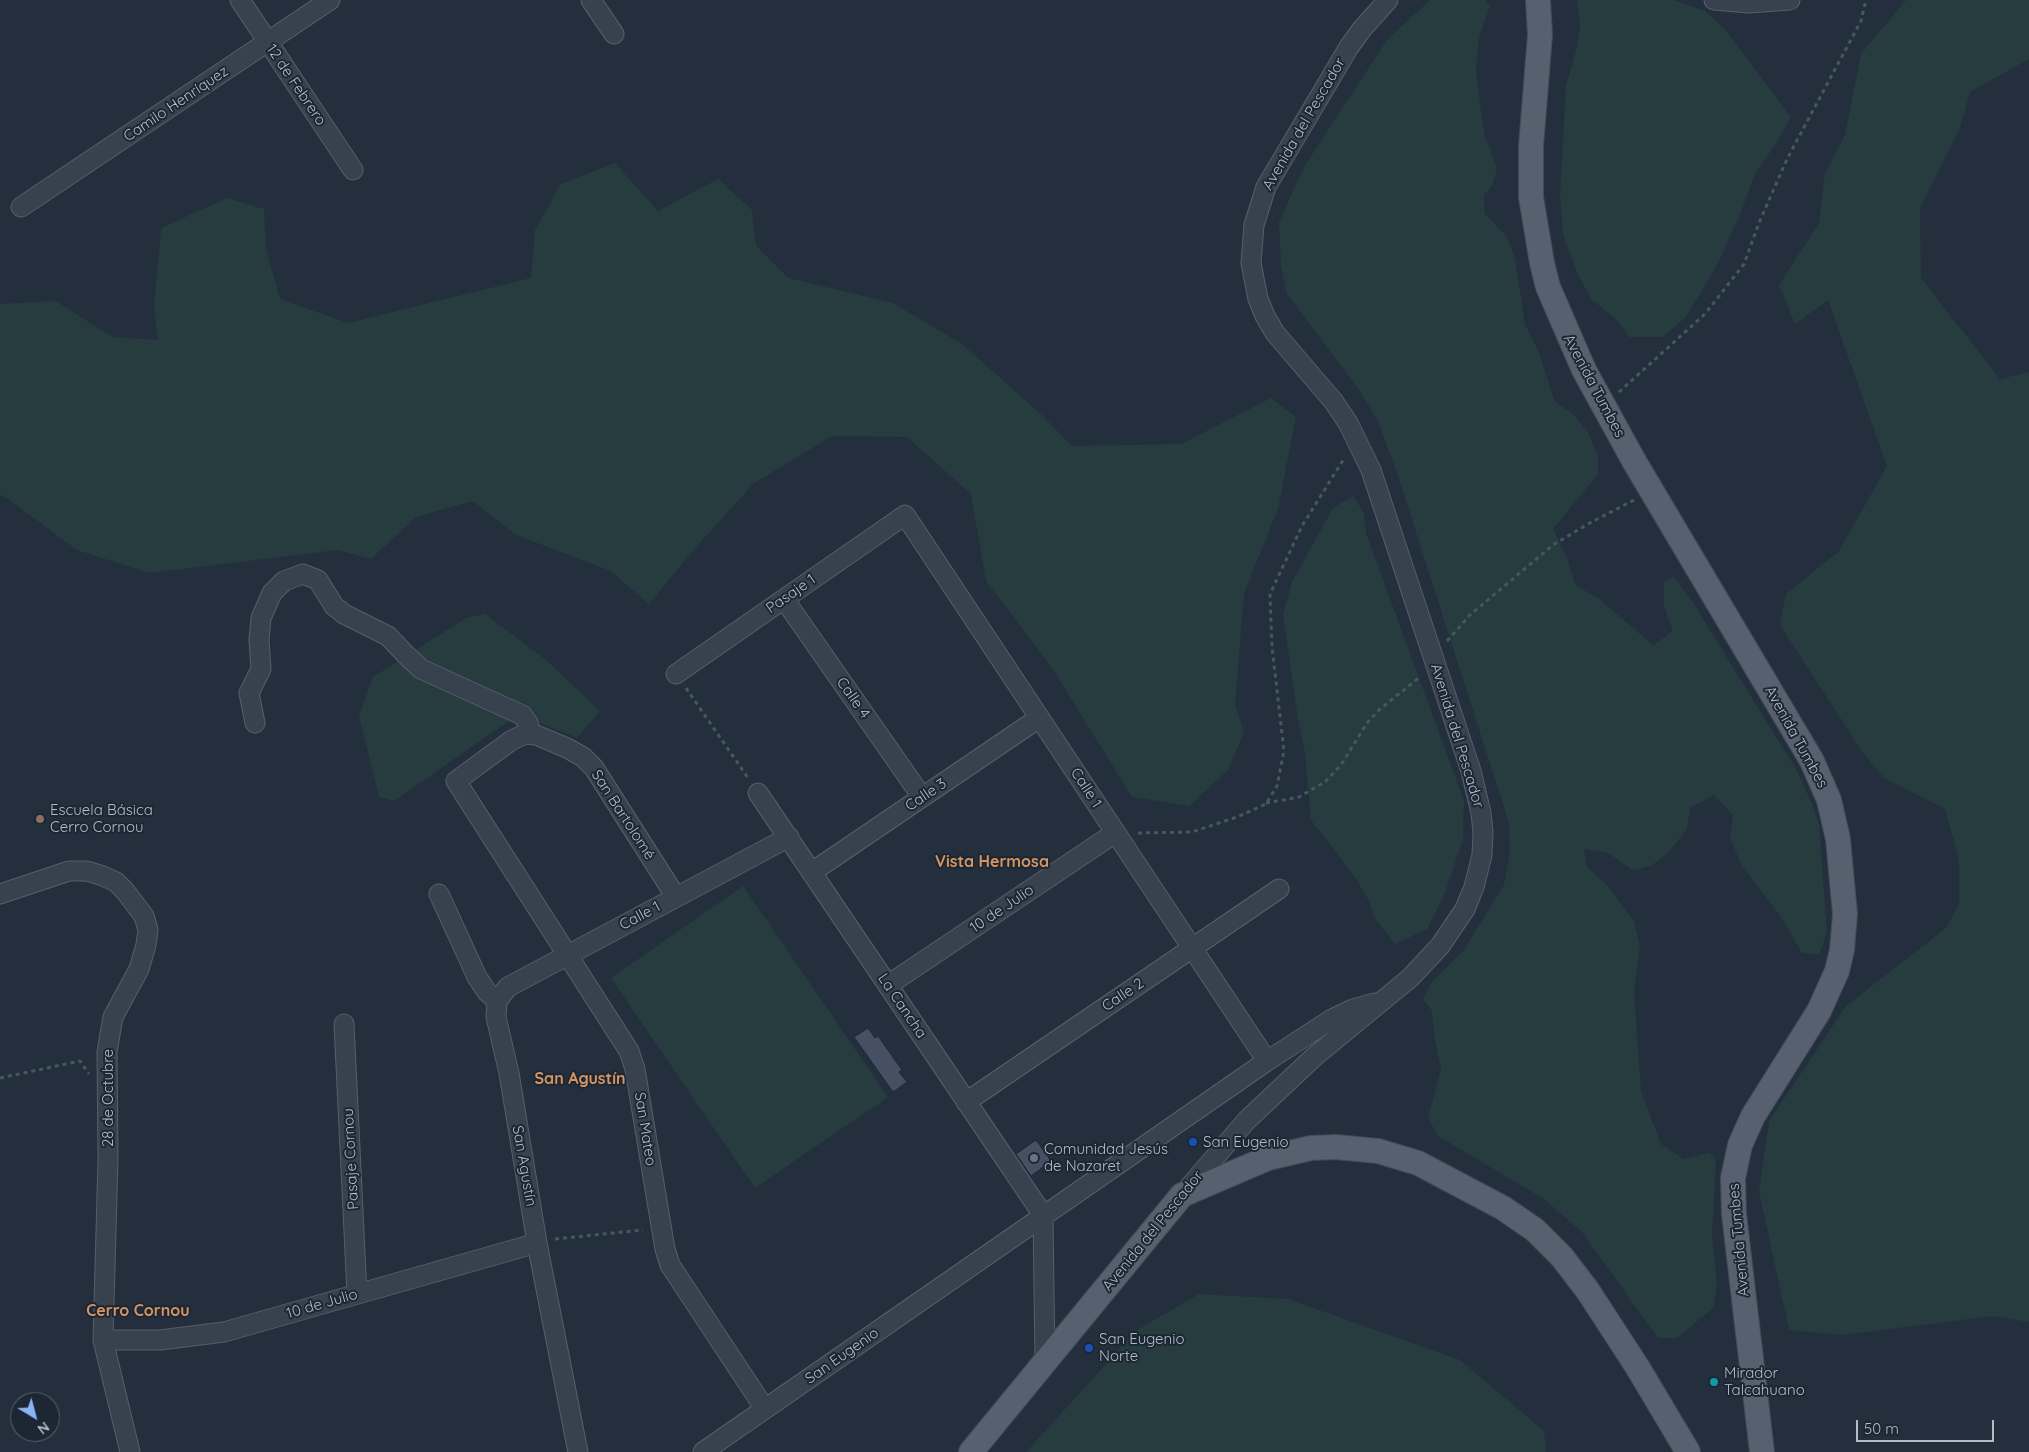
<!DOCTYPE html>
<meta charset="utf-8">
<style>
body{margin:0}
#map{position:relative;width:2029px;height:1452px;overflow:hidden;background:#242f3e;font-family:Quicksand,sans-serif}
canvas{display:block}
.north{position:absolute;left:10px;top:1392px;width:50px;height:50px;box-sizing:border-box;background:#1d2633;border:1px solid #59626f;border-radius:50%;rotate:143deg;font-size:14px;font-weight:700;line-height:20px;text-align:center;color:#b4bcc9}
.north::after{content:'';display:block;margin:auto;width:18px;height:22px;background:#8ab4f8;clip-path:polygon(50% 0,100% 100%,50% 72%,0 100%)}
.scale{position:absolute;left:1856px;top:1420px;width:138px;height:22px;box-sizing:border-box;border:2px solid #b4bcc9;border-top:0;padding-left:6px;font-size:15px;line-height:18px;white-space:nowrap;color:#b4bcc9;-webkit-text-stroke:4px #1d2633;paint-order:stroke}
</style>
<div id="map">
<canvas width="2029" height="1452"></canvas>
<div class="north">N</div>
<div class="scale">50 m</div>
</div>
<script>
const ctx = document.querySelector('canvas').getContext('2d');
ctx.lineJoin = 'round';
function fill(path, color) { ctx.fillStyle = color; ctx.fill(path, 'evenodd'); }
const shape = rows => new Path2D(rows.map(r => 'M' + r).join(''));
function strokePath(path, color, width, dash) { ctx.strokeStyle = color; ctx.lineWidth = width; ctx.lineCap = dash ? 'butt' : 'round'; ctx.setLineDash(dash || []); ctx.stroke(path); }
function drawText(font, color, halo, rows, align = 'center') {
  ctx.font = font + ' Quicksand,sans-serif'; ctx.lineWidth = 4; ctx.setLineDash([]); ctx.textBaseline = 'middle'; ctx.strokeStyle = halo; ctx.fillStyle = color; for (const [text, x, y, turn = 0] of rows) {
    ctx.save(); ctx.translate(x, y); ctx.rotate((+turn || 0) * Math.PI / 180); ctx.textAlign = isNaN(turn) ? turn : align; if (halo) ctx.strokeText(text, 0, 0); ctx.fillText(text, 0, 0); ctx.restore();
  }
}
fill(shape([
 [1430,0,1485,0,1490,6,1479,38,1476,72,1484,134,1497,168,1493,184,1484,195,1484,213,1507,237,1515,259,1525,325,1538,350,1555,402,1572,413,1588,432,1598,457,1598,474,1553,529,1568,560,1575,585,1598,598,1653,645,1673,631,1664,606,1664,581,1674,577,1692,601,1796,769,1812,804,1819,824,1827,932,1819,955,1802,953,1780,915,1741,865,1730,837,1733,815,1714,795,1690,808,1687,829,1668,853,1651,866,1633,870,1606,852,1584,849,1587,867,1608,886,1634,921,1640,947,1634,991,1641,1092,1661,1144,1684,1159,1709,1153,1716,1159,1712,1235,1717,1285,1713,1308,1677,1338,1658,1338,1582,1232,1544,1199,1438,1136,1428,1118,1441,1069,1435,1041,1432,1011,1423,999,1431,983,1463,951,1504,885,1510,851,1509,823,1400,482,1378,421,1359,390,1287,294,1281,266,1279,222,1304,167,1387,40],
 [1577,0,1673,0,1705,11,1723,27,1791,117,1776,144,1755,173,1743,207,1721,257,1707,283,1685,318,1662,337,1629,337,1615,318,1592,300,1577,273,1563,234,1560,194,1566,86,1576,51,1580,26],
 [1906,0,2029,0,2029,59,1970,92,1960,128,1920,208,1921,278,2000,379,2029,372,2029,1322,1993,1316,1842,1335,1789,1330,1759,1191,1769,1121,1846,1006,1946,928,1959,904,1959,859,1945,809,1884,778,1863,753,1780,625,1786,594,1839,551,1887,466,1828,300,1795,324,1779,285,1819,223,1825,173,1845,135,1861,54],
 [615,163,658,211,718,179,752,210,756,246,788,278,893,303,962,344,1044,417,1072,446,1181,444,1271,398,1296,417,1278,509,1244,593,1235,704,1244,732,1228,770,1189,806,1132,797,1052,668,986,581,971,494,907,437,832,436,753,484,697,546,649,604,611,571,516,535,473,501,416,517,371,559,338,550,149,573,77,550,4,496,0,495,0,304,56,301,112,337,158,340,154,309,161,228,227,198,264,209,266,249,280,299,348,323,531,278,535,230,561,184],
 [1353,496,1364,513,1366,533,1464,801,1463,839,1445,893,1427,929,1395,944,1376,920,1368,899,1355,877,1311,820,1305,752,1298,720,1283,614,1292,582,1333,508],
 [485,614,545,659,600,711,577,738,531,719,516,716,394,801,379,797,359,716,373,677,466,618],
 [743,886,888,1097,755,1188,611,978],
 [1199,1294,1288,1299,1460,1360,1544,1431,1546,1452,1026,1452,1137,1330]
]), '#263c3f');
const building = shape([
 [868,1028,875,1038,878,1036,902,1070,899,1072,907,1082,893,1092,854,1037,868,1028],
 [1036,1140,1051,1161,1031,1176,1016,1154,1036,1140]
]);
fill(building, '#455162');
strokePath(building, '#1f2835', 1);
const minor = shape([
 [240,0,353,170],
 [591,0,614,34],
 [1714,0,1749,3,1790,0],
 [21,207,330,0],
 [784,599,922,797],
 [676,674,905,515,1267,1061],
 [255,723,249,693,261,669,259,640,261,618,272,593,284,581,303,574,318,580,334,606,344,614,388,636,405,654,421,669,522,715,528,723,530,734],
 [758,793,1043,1215,1045,1364],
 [812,872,1039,718],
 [0,894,69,871,87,871,103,876,116,882,125,891,144,916,148,930,146,945,139,969,113,1017,107,1052,108,1159,103,1340,130,1452],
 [439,894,477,977,487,992,497,1001],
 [676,897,594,768,583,757,567,748,536,735,525,734,512,740,456,781,629,1051,635,1069,665,1249,670,1265,765,1409],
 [888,985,1115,833],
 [344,1024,357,1294],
 [966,1102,1279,889],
 [1184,1193,1247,1120,1314,1057,1410,978,1440,946,1465,909,1474,887,1482,855,1483,832,1481,813,1471,771,1371,470,1348,423,1334,402,1275,333,1265,316,1258,299,1251,263,1254,225,1266,187,1349,47,1362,29,1388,0],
 [103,1340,160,1340,224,1332,537,1243],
 [578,1452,537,1243,509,1073,496,1017,497,1001,508,987,789,837],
 [703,1452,1267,1061,1332,1019,1353,1009,1374,1003]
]);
const major = shape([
 [1538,0,1540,35,1531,146,1531,197,1542,263,1548,287,1584,370,1634,461,1812,761,1829,800,1838,839,1845,914,1842,950,1837,971,1819,1011,1753,1116,1740,1145,1733,1178,1734,1214,1762,1452],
 [971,1452,1182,1195,1268,1158,1311,1148,1335,1147,1378,1151,1418,1163,1503,1208,1535,1230,1562,1257,1588,1291,1638,1368,1688,1452]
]);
strokePath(minor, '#565f6c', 21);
strokePath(major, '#414a57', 26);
strokePath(shape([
 [1619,392,1705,314,1744,264,1759,223,1787,159,1861,21,1866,0],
 [1447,641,1470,615,1553,545,1588,524,1634,500],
 [686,688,748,778],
 [1266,803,1299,797,1325,782,1341,765,1367,723,1379,710,1421,676],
 [1138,833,1192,832,1237,817,1266,804,1277,786,1284,751,1272,647,1270,594,1302,526,1345,457],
 [0,1078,80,1061,89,1074],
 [555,1239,643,1230]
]), '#44595c', 3, [4, 4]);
strokePath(minor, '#38414e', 19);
strokePath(major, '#56606e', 24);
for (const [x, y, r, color] of [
 [40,819,5,"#8d6e63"],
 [1193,1142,5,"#1a4fb4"],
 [1034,1158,5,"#6b7280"],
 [1089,1348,5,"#1a4fb4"],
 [1714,1382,5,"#0f9aa8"]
]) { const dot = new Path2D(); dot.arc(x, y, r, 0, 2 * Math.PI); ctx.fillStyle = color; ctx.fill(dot); strokePath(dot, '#1d2633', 2); }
drawText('15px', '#b4bcc9', '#1d2633', [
 ["12 de Febrero",296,85,56],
 ["Camilo Henríquez",176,104,-34],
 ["Avenida del Pescador",1304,124,-60],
 ["Avenida Tumbes",1594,386,62],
 ["Pasaje 1",791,594,-35],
 ["Calle 4",853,698,55],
 ["Avenida del Pescador",1457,736,73],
 ["Avenida Tumbes",1796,737,61],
 ["Calle 1",1086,788,57],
 ["Calle 3",926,795,-34],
 ["San Bartolomé",623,815,57],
 ["10 de Julio",1002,909,-34],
 ["Calle 1",640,916,-28],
 ["Calle 2",1123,995,-34],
 ["La Cancha",902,1006,56],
 ["28 de Octubre",108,1098,-90],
 ["San Mateo",645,1129,81],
 ["Pasaje Cornou",351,1159,-93],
 ["San Agustín",524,1166,80],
 ["Avenida del Pescador",1153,1231,-51],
 ["Avenida Tumbes",1739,1240,-95],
 ["10 de Julio",322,1304,-16],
 ["San Eugenio",842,1356,-35]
]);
drawText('15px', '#b4bcc9', '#1d2633', [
 ["Escuela Básica",50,810],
 ["Cerro Cornou",50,827],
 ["San Eugenio",1203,1142],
 ["Comunidad Jesús",1044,1149],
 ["de Nazaret",1044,1166],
 ["San Eugenio",1099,1339],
 ["Norte",1099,1356],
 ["Mirador",1724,1373],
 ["Talcahuano",1724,1390]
], 'left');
drawText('bold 16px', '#d59563', '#1d2633', [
 ["Vista Hermosa",992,862],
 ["San Agustín",580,1079],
 ["Cerro Cornou",138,1311]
]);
</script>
